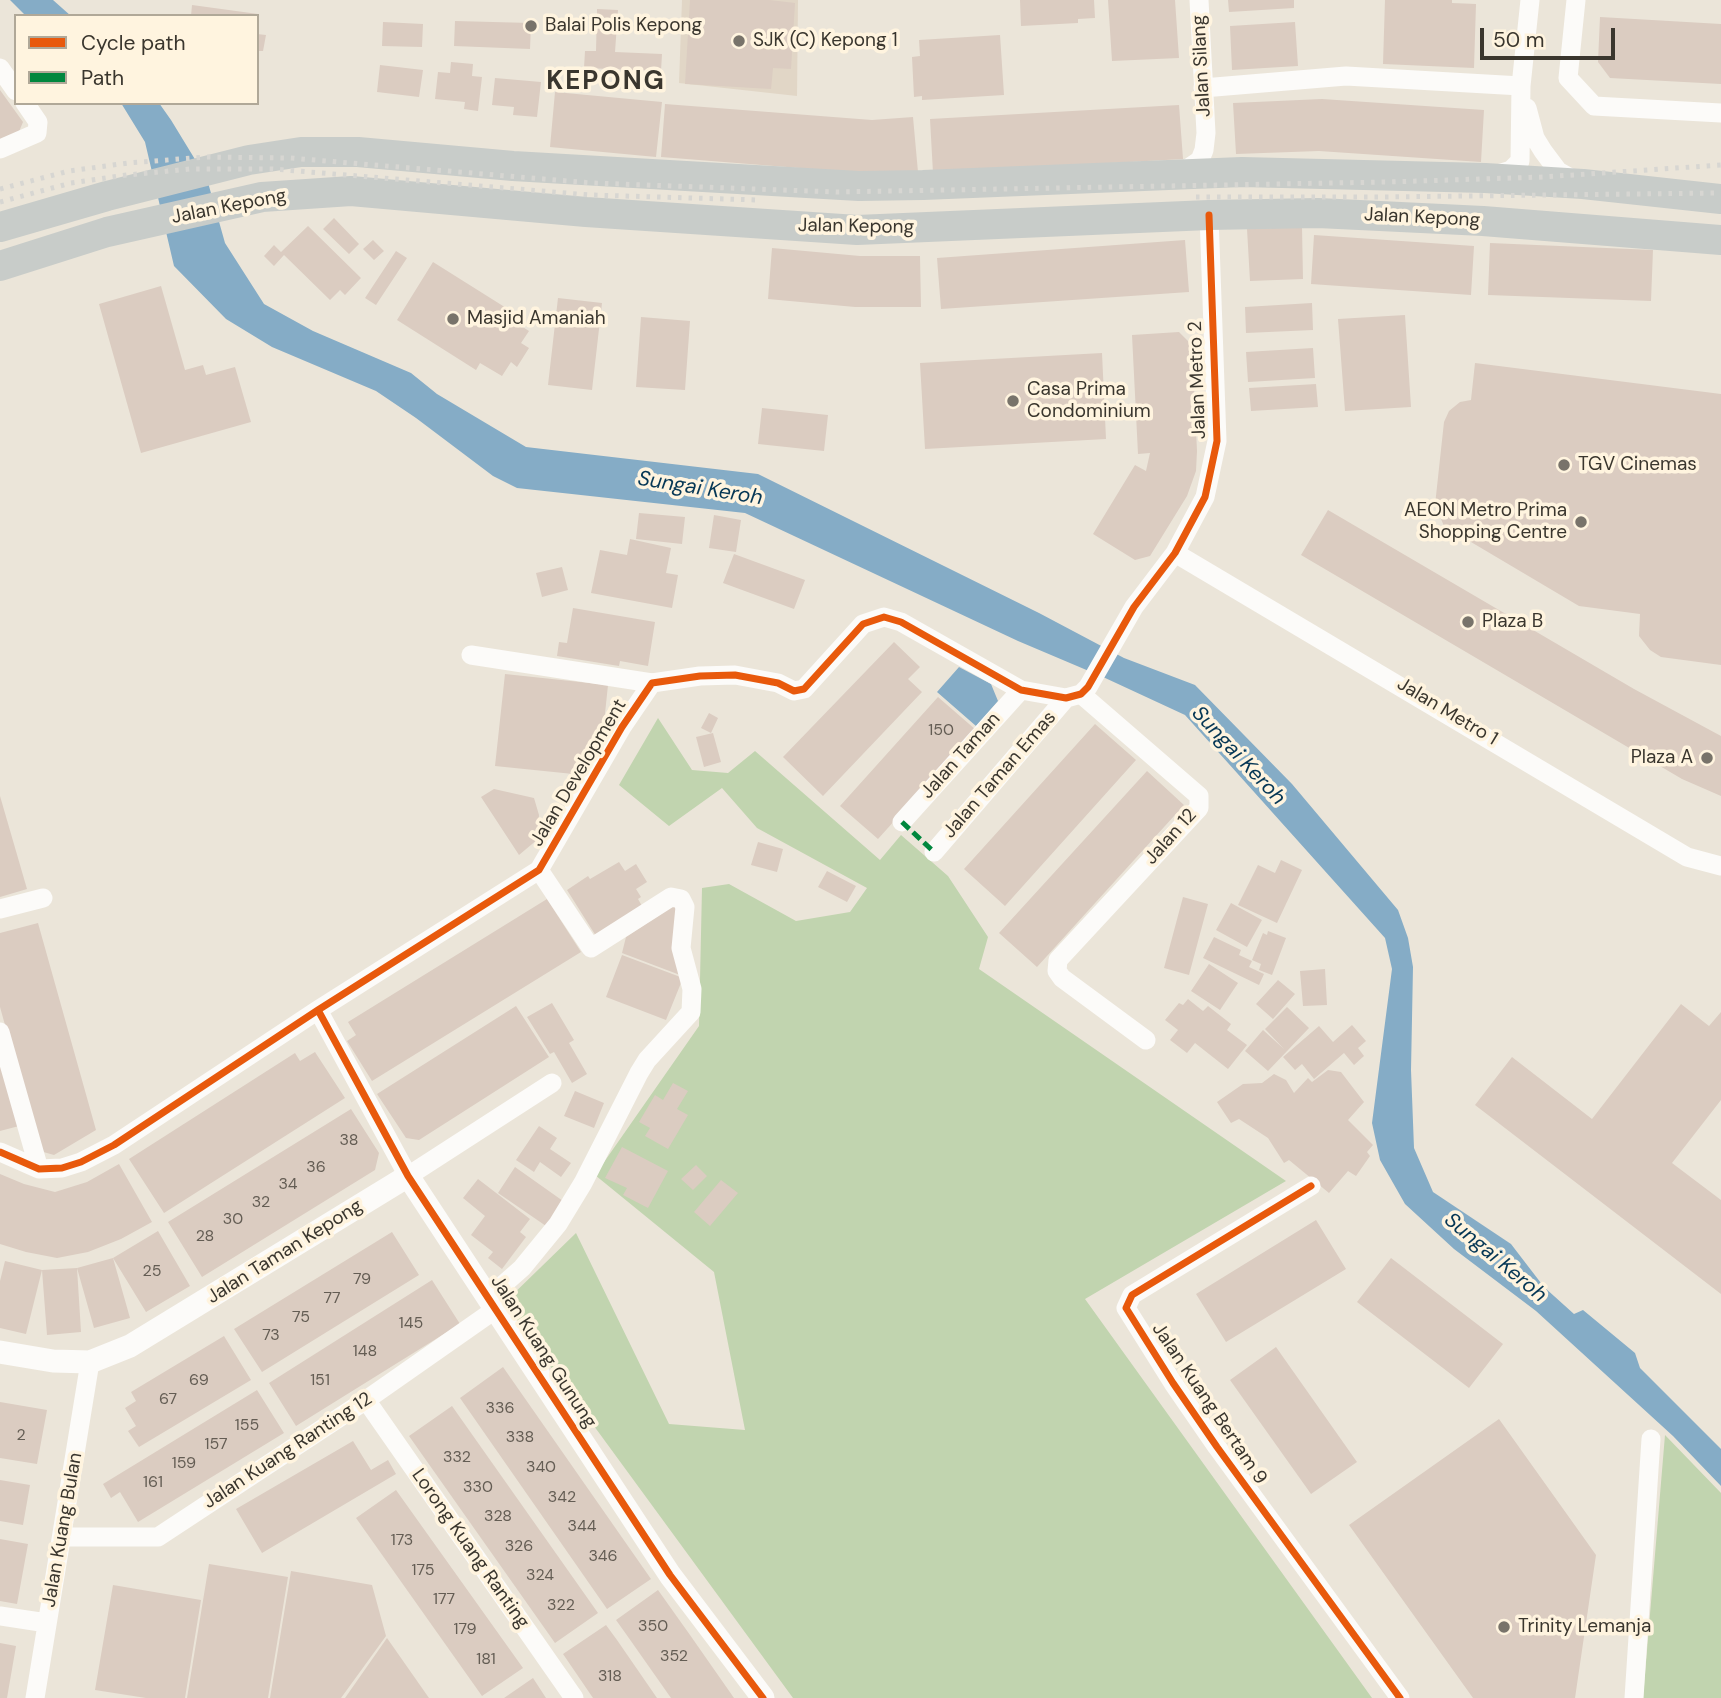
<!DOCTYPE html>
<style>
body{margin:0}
#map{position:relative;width:1721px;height:1698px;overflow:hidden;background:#ebe5d9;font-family:"DM Sans",sans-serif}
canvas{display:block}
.legend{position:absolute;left:14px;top:14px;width:245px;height:91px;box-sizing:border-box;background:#fff4df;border:2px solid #b0a898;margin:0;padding:9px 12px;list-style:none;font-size:21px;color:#3a362e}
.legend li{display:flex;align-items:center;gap:14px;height:35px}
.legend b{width:35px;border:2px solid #b0a898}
.scale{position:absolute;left:1480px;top:28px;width:135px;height:32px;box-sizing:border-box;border:4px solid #3a362e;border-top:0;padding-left:9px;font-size:21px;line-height:24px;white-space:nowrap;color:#3a362e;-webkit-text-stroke:5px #fff4df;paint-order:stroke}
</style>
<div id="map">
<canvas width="1721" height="1698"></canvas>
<ul class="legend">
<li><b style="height:9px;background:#e8590c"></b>Cycle path</li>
<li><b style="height:9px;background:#00873e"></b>Path</li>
</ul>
<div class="scale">50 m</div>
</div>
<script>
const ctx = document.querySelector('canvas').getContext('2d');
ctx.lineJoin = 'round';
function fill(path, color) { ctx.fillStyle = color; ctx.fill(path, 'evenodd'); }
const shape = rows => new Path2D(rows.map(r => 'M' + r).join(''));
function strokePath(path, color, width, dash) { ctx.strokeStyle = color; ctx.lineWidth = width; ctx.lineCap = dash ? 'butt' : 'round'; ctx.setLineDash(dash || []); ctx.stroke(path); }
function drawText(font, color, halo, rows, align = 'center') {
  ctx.font = font + ' "DM Sans",sans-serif'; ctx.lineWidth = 7; ctx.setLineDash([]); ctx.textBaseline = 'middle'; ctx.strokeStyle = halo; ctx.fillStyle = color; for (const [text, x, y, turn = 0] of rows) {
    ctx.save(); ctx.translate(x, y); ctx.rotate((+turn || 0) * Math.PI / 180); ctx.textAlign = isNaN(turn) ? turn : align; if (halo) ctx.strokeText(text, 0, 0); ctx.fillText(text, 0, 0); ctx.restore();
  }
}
fill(shape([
 [682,0,798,0,797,96,679,83]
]), '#e1d6c6');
fill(shape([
 [658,718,692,770,728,773,755,751,880,860,901,835,948,876,988,937,979,969,1286,1181,1085,1299,1372,1698,793,1698,504,1303,576,1233,669,1424,745,1430,714,1272,595,1175,699,1026,702,888,729,884,796,921,850,912,867,888,757,828,722,788,669,826,619,785],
 [1665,1435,1721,1493,1721,1698,1643,1698]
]), '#c1d4af');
fill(shape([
 [10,0,53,0,71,16,26,16],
 [121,103,159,103,171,120,207,179,225,243,264,304,313,331,411,373,437,394,526,447,758,474,1039,613,1124,658,1195,685,1292,784,1398,910,1408,938,1413,967,1411,1070,1414,1148,1433,1192,1511,1244,1544,1287,1574,1314,1583,1310,1635,1353,1640,1368,1721,1449,1721,1486,1673,1436,1536,1311,1454,1249,1405,1204,1380,1160,1372,1123,1392,969,1385,938,1185,715,1103,677,1018,641,745,513,517,488,493,476,416,418,376,391,272,347,226,319,174,266,145,142],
 [959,667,991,684,998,701,976,726,937,692]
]), '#85acc6');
fill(shape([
 [690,0,769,0,795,3,791,69,773,68,771,89,685,84],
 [1020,0,1094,0,1095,18,1078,19,1078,23,1021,26],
 [1108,0,1175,0,1179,58,1112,61],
 [1228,0,1294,0,1294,8,1229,12],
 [1385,0,1452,0,1452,3,1476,4,1474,68,1383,64],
 [192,5,258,14,257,16,191,16],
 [597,9,618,10,615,52,662,54,661,71,584,68,585,51,596,51],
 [1600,17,1721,24,1721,84,1610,78,1598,62],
 [455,21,531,23,530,49,454,46],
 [383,22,423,24,422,47,382,46],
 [1295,22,1298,66,1232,70,1230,26],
 [257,34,266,35,263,51,257,51],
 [1000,35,1004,95,922,100,922,96,914,97,912,57,920,56,919,40],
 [451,62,473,64,472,76,482,77,478,111,464,109,465,102,435,99,438,72,450,73],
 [380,65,423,70,419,97,377,92],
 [495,78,541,82,537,117,513,115,514,107,492,105],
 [0,90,23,122,18,134,0,141],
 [555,92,662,102,656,157,550,147],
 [1322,99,1484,110,1481,162,1319,151,1236,154,1233,103],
 [665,104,872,120,913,117,918,172,888,175,661,157],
 [1179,105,1183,159,933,173,930,119],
 [334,218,359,244,349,254,323,229],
 [308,226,361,278,345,295,340,290,330,300,284,255,274,266,264,256,274,245,281,252],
 [1302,227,1303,279,1250,281,1247,229],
 [1314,235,1474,246,1471,295,1311,284],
 [373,240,384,251,374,260,363,249],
 [1185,240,1189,292,941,309,937,258],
 [1490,243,1653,250,1651,301,1488,295],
 [772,248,860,256,920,256,921,307,855,307,768,299],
 [396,251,407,258,376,305,365,298],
 [433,262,511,311,507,317,529,331,521,343,529,348,517,367,511,362,502,376,480,363,476,370,397,320],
 [161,286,185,370,203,365,206,375,235,367,251,422,141,453,99,304],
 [558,298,602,303,592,390,548,385],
 [1312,303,1313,330,1246,333,1245,307],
 [1405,315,1411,407,1345,411,1338,319],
 [641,317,690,321,685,390,636,387],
 [1179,332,1192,345,1197,451,1196,471,1187,496,1150,556,1135,560,1093,534,1135,465,1146,471,1150,453,1138,454,1132,335],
 [1313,348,1315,378,1248,382,1246,352],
 [1102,353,1106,439,925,449,920,363],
 [1475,363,1721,394,1721,665,1661,657,1650,650,1639,636,1640,614,1579,606,1444,526,1435,505,1444,422,1449,411,1460,402,1471,400],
 [1316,384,1318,407,1251,411,1249,388],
 [762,408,828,415,824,451,758,444],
 [1328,510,1634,689,1721,736,1721,796,1682,779,1301,555],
 [639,513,685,517,682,544,636,539],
 [714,515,741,520,736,552,709,548],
 [630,539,671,548,666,573,678,575,672,608,591,593,600,550,627,555],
 [734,554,805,580,794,609,723,583],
 [562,567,568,590,542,597,536,573],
 [573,608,655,622,648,666,620,661,619,666,557,656,559,642,567,643],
 [894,642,920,667,908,679,922,692,823,796,783,757],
 [505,674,608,685,600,761,585,759,583,775,495,766],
 [938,697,976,730,878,839,840,806],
 [709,713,718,718,711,733,701,728],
 [1095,724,1136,760,1005,906,964,869],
 [713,733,721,762,704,767,696,737],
 [1147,771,1184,805,1037,967,999,933],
 [494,789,534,798,539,815,538,839,519,855,481,797],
 [0,796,27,889,0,897],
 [758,842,783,849,777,872,751,865],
 [1281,860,1302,870,1277,923,1238,905,1258,865,1275,873],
 [619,862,625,871,636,864,647,882,636,889,641,897,638,899,642,906,596,936,567,890,588,876,590,879],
 [827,871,856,886,847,902,818,887],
 [1183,897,1208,904,1189,975,1164,968],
 [547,899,581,952,372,1081,347,1041,356,1035,348,1022],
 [1231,903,1262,920,1247,947,1216,930],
 [673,906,682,910,680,975,622,953,626,937],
 [38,923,96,1130,54,1155,40,1151,0,1007,0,933],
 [1268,931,1286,938,1272,975,1259,970,1261,964,1252,960,1263,933,1267,935],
 [1214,937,1241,950,1239,955,1252,961,1249,967,1264,974,1259,985,1203,958],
 [622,955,683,978,666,1020,606,997],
 [1209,964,1238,983,1220,1010,1191,991],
 [1325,969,1327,1005,1303,1006,1300,971],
 [1278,980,1295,994,1273,1019,1256,1004],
 [1188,999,1203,1011,1208,1006,1231,1024,1227,1030,1247,1045,1228,1069,1195,1043,1187,1053,1170,1040,1178,1030,1165,1020,1179,1003,1183,1005],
 [552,1003,574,1040,569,1043,587,1074,572,1083,554,1052,550,1054,527,1017],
 [1681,1004,1709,1026,1721,1012,1721,1100,1672,1163,1721,1200,1721,1294,1475,1105,1512,1057,1592,1119],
 [516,1006,549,1057,419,1140,406,1138,377,1094],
 [1287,1007,1309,1028,1268,1071,1245,1051,1263,1030,1284,1049,1265,1029],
 [1352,1025,1366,1041,1358,1048,1364,1056,1354,1065,1344,1053,1314,1079,1302,1064,1295,1070,1283,1057,1319,1026,1333,1042],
 [315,1052,345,1098,164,1213,129,1159,295,1053,300,1061],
 [0,1057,19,1126,0,1131],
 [1328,1070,1341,1072,1364,1102,1348,1120,1373,1145,1367,1152,1370,1156,1356,1176,1348,1171,1329,1193,1289,1160,1284,1163,1268,1138,1239,1119,1231,1123,1217,1102,1243,1084,1262,1083,1274,1074,1286,1080,1294,1093,1308,1078,1312,1082],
 [673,1083,688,1091,677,1109,688,1115,668,1149,645,1136,650,1128,639,1122,655,1095,663,1100],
 [575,1091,604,1103,594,1128,564,1116],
 [351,1109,379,1153,375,1170,202,1277,168,1222],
 [539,1126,557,1138,550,1149,571,1163,561,1177,540,1162,534,1172,516,1160],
 [622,1147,668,1171,648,1208,623,1195,627,1188,605,1178],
 [119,1164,152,1222,121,1239,88,1252,57,1258,26,1252,0,1244,0,1174,24,1184,55,1192,87,1182],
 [696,1165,707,1176,693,1190,681,1179],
 [515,1167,563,1201,546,1226,498,1193],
 [478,1179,530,1219,520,1232,526,1237,502,1269,488,1258,493,1252,471,1235,485,1216,463,1198],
 [721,1180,738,1193,710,1226,694,1212],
 [1316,1220,1346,1269,1226,1342,1196,1294],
 [158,1231,190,1286,146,1312,113,1258,130,1318,94,1328,77,1268,113,1258],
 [392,1232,419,1275,262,1372,234,1329],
 [1391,1258,1503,1344,1469,1388,1357,1302],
 [5,1261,42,1270,77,1268,81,1332,47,1335,42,1270,26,1334,0,1328,0,1281],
 [432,1280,460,1324,296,1426,269,1383],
 [224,1336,251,1380,139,1447,128,1431,136,1426,125,1408,136,1401,131,1392],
 [1276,1347,1357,1462,1311,1494,1230,1380],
 [503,1367,651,1579,607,1609,460,1398],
 [257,1390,284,1433,138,1522,120,1492,111,1498,103,1484],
 [0,1402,47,1410,37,1464,0,1458],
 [452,1406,598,1613,555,1643,409,1436],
 [1499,1419,1596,1555,1575,1698,1473,1698,1349,1525],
 [353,1441,371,1470,388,1460,396,1474,262,1553,236,1509],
 [0,1480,30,1485,23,1525,0,1521],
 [396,1490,523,1668,482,1696,356,1518],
 [0,1539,28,1544,17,1604,0,1601],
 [209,1564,288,1577,268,1698,187,1698],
 [291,1571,372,1585,386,1636,341,1698,270,1698],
 [113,1585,201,1600,185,1698,146,1698,95,1690],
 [658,1590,690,1635,734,1698,671,1698,626,1634,616,1620],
 [606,1625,617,1640,657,1698,593,1698,563,1654],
 [387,1638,429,1698,345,1698],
 [0,1643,16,1646,7,1698,0,1698],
 [533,1678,546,1698,504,1698]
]), '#dbccc1');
strokePath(shape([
 [1576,0,1568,78,1594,106,1721,113],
 [0,68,16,91],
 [1203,88,1346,76,1521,86],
 [1527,108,1535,138,1543,151,1558,171,1576,181],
 [0,149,37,133,38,122,25,103],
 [1181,173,1200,160,1204,150,1206,133,1199,0],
 [1494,175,1511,170,1520,161,1521,86,1530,0],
 [1175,553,1687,857,1721,866],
 [471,655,652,683],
 [1081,694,1199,796,1199,808,1058,960,1057,971,1062,978,1146,1040],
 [902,822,1021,690],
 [934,852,1066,698],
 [0,909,43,898],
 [318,1010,408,1176,552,1083],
 [0,1032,39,1169],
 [0,1152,39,1169,62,1168,81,1162,114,1145,318,1010,539,870,622,727,652,683,700,676,735,675,778,683,794,691,804,689,863,624,884,617,901,622,1021,690,1066,698,1081,694,1088,687,1134,607,1175,553,1205,497,1217,441,1209,215],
 [1311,1186,1132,1295,1126,1308,1173,1383,1217,1447,1400,1698],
 [488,1298,522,1268,558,1224,583,1183,639,1073,647,1060,691,1012,692,989,681,948,685,907,681,899,671,897,591,948,539,870],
 [366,1400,574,1698],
 [62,1537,158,1537,366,1400,496,1309],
 [0,1616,47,1623],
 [35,1698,90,1362],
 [1634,1698,1651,1439]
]), '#fcfbf9', 19);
strokePath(shape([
 [0,1352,53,1361,90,1362,130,1346,408,1176,670,1575,763,1698]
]), '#fcfbf9', 23);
strokePath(shape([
 [0,227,107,196,249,160,301,152,358,152,513,166,859,186,923,185,1242,172,1485,178,1583,184,1721,199],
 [0,266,107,232,262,197,351,191,586,212,857,230,1209,215,1318,213,1483,221,1721,240]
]), '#c8ccc9', 30);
strokePath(shape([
 [0,189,69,171,128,163,206,157,290,158,592,183,836,192,1387,182,1543,177,1721,165],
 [1196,197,1380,197,1721,193],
 [0,202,71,183,127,175,190,169,273,169,590,195,759,200]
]), '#d7d6d2', 5, [3.5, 7]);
strokePath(shape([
 [902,822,934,852]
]), '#00873e', 5, [10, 5]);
strokePath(shape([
 [318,1010,408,1176,670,1575,763,1698],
 [0,1152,39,1169,62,1168,81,1162,114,1145,318,1010,539,870,622,727,652,683,700,676,735,675,778,683,794,691,804,689,863,624,884,617,901,622,1021,690,1066,698,1081,694,1088,687,1134,607,1175,553,1205,497,1217,441,1209,215],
 [1311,1186,1132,1295,1126,1308,1173,1383,1217,1447,1400,1698]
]), '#e8590c', 7);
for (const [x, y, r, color] of [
 [531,26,7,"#78736a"],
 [739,41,7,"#78736a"],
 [453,319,7,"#78736a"],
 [1013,401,7,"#78736a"],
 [1564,465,7,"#78736a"],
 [1581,522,7,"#78736a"],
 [1468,622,7,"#78736a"],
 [1707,758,7,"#78736a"],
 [1504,1627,7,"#78736a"]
]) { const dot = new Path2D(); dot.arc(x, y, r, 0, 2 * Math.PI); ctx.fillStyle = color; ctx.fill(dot); strokePath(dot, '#fff4df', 2.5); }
drawText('16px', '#645d54', null, [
 ["150",941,731],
 ["38",349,1141],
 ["36",316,1168],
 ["34",288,1185],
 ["32",261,1203],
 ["30",233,1220],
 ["28",205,1237],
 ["25",152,1272],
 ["79",362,1280],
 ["77",332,1299],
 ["75",301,1318],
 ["145",411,1324],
 ["73",271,1336],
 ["148",365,1352],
 ["69",199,1381],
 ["151",320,1381],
 ["67",168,1400],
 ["336",500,1409],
 ["155",247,1426],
 ["2",21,1436],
 ["338",520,1438],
 ["157",216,1445],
 ["332",457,1458],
 ["159",184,1464],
 ["340",541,1468],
 ["161",153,1483],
 ["330",478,1488],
 ["342",562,1498],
 ["328",498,1517],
 ["344",582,1527],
 ["173",402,1541],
 ["326",519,1547],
 ["346",603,1557],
 ["175",423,1571],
 ["324",540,1576],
 ["177",444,1600],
 ["322",561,1606],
 ["350",653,1627],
 ["179",465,1630],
 ["352",674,1657],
 ["181",486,1660],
 ["318",610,1677]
]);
drawText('19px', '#3a362e', '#fff4df', [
 ["Balai Polis Kepong",545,26],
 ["SJK (C) Kepong 1",753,41],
 ["Masjid Amaniah",467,319],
 ["Casa Prima",1027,390],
 ["Condominium",1027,412],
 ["TGV Cinemas",1578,465],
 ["AEON Metro Prima",1567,511,"right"],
 ["Shopping Centre",1567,533,"right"],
 ["Plaza B",1482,622],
 ["Plaza A",1693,758,"right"],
 ["Trinity Lemanja",1518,1627]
], 'left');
drawText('19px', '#3a362e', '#fff4df', [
 ["Jalan Silang",1202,66,-93],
 ["Jalan Kepong",229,207,-11],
 ["Jalan Kepong",1422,218,3],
 ["Jalan Kepong",856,227,1],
 ["Jalan Metro 2",1198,380,-92],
 ["Jalan Metro 1",1447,712,31],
 ["Jalan Taman",961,756,-48],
 ["Jalan Development",579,773,-59],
 ["Jalan Taman Emas",1000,775,-49],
 ["Jalan 12",1171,837,-48],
 ["Jalan Taman Kepong",285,1252,-32],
 ["Jalan Kuang Gunung",543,1352,57],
 ["Jalan Kuang Bertam 9",1209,1404,56],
 ["Jalan Kuang Ranting 12",288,1451,-33],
 ["Jalan Kuang Bulan",63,1530,-80],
 ["Lorong Kuang Ranting",470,1549,55]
]);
drawText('italic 21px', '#063755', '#fff4df', [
 ["Sungai Keroh",700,489,9],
 ["Sungai Keroh",1238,756,47],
 ["Sungai Keroh",1495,1258,40]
]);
ctx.letterSpacing = '2px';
drawText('bold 26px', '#3a362e', '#fff4df', [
 ["KEPONG",606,82]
]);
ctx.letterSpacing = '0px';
</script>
